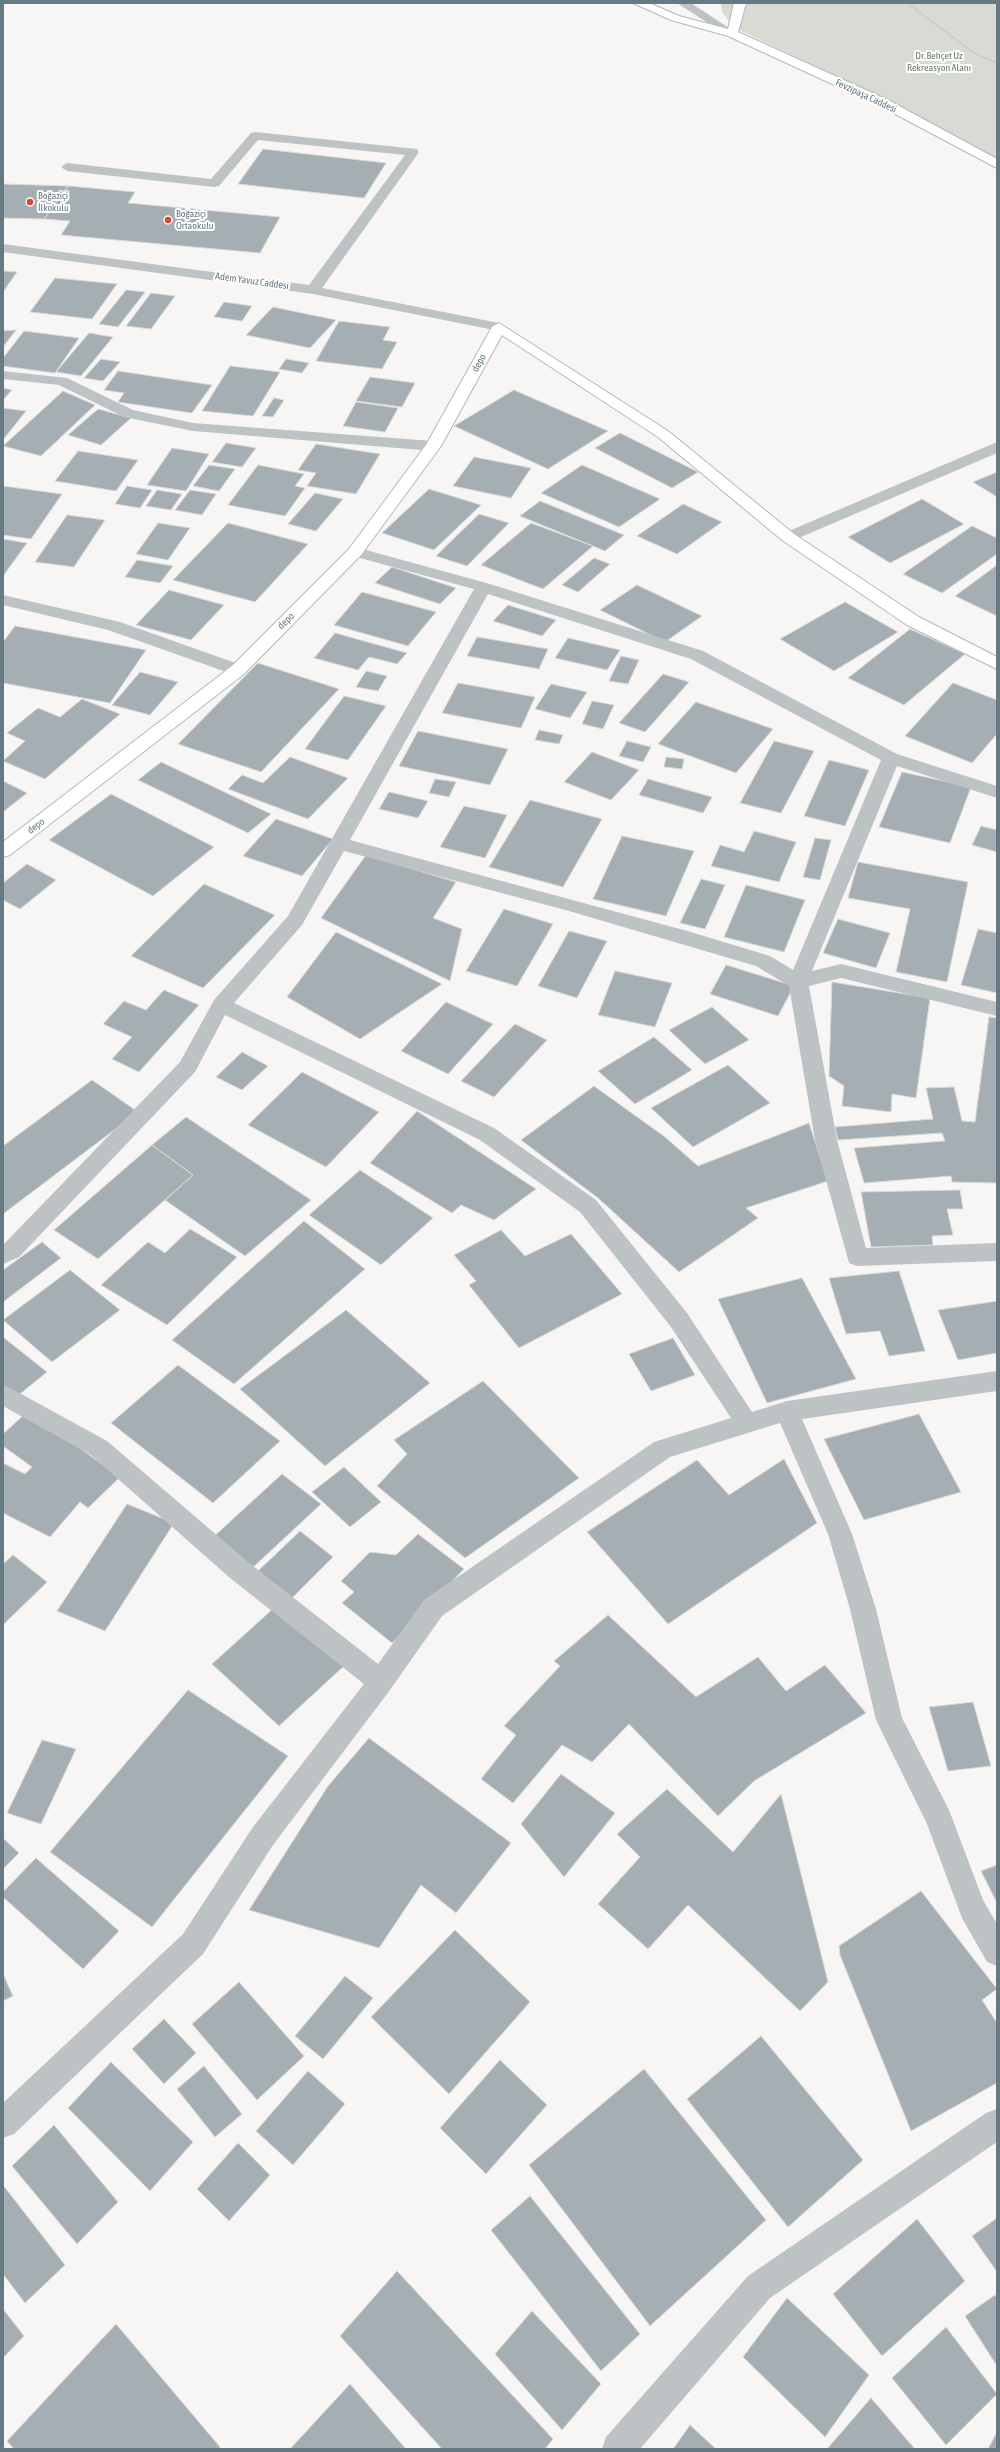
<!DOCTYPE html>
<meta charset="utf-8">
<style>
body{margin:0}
#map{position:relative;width:1000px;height:2452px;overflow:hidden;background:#f7f6f4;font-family:"Asap Condensed",sans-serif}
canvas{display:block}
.frame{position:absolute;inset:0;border:4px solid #677983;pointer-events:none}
</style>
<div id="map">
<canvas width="1000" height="2452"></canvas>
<div class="frame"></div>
</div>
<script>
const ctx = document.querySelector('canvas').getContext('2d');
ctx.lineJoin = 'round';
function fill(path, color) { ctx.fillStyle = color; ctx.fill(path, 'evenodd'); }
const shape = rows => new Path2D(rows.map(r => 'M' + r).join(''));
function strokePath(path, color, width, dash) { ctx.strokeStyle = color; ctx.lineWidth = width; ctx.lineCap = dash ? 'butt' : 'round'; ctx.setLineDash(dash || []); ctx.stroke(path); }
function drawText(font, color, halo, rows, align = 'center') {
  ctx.font = font + ' "Asap Condensed",sans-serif'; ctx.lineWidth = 4; ctx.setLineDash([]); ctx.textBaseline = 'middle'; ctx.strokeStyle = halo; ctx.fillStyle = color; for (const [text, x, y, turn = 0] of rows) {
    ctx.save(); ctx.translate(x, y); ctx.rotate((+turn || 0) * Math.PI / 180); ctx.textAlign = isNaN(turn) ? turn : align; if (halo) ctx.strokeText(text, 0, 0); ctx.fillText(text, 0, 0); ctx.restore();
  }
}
fill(shape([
 [997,3,997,159,888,101,733,27,722,12,721,4]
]), '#d7dbd3');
const building = shape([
 [263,149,386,163,364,198,238,184,263,149],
 [3,184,68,186,44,219,3,218,3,184],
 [68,186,135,192,128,203,280,217,260,253,61,235,70,221,44,219,68,186],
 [3,271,17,272,3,292,3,271],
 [55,278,117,284,92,319,30,312,55,278],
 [126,290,145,292,118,327,99,324,126,290],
 [151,293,175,296,151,329,126,326,151,293],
 [224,302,252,306,242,321,214,317,224,302],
 [273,307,336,320,310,348,246,335,273,307],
 [339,321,390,327,383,340,397,342,382,369,316,361,339,321],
 [16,330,3,347,3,331,16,330],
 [24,331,79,338,55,373,3,366,3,358,24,331],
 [89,333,113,337,81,376,56,372,89,333],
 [101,359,120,362,103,381,84,378,101,359],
 [286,359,309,363,302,373,279,369,286,359],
 [230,366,280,372,253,416,202,411,230,366],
 [118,371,212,385,192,413,118,402,124,393,104,390,118,371],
 [370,377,415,383,402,407,356,401,370,377],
 [3,388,12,390,3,400,3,388],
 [514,390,608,431,548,469,454,426,514,390],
 [63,391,95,405,41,456,3,446,63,391],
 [274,398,284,400,273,417,262,416,274,398],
 [356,402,398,408,385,432,343,426,356,402],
 [3,408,26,411,3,440,3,408],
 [98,409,131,418,101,445,68,435,98,409],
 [620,433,698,472,672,488,595,448,620,433],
 [226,443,256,448,242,467,212,462,226,443],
 [316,444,380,454,356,494,307,486,316,473,298,470,316,444],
 [172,448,209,454,186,491,147,485,172,448],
 [78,451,138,460,116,491,55,481,78,451],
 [474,457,531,468,511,498,453,486,474,457],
 [209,465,235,469,219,491,193,486,209,465],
 [258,465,304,474,295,486,305,488,285,516,228,505,258,465],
 [582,465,660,499,619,527,541,493,582,465],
 [997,472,997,497,973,482,997,472],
 [3,486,62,494,31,539,3,535,3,486],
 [127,486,152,490,140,508,115,504,127,486],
 [429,489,481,505,434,550,382,533,429,489],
 [157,490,182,494,171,510,146,506,157,490],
 [190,490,216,494,202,515,175,510,190,490],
 [315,493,343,499,316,531,288,524,315,493],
 [922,499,964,524,890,563,848,537,922,499],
 [540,501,624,535,605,551,520,516,540,501],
 [683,504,722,522,677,554,637,536,683,504],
 [479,514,509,523,467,566,436,556,479,514],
 [67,515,105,520,74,567,35,562,67,515],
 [158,523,190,528,168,560,136,554,158,523],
 [228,523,308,544,255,602,173,580,228,523],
 [531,523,593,546,543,589,481,565,531,523],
 [972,526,997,538,997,554,942,593,903,574,972,526],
 [3,539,27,543,3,576,3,539],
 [594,558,610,564,578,592,562,585,594,558],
 [137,560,173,566,160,583,125,577,137,560],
 [997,565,997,616,955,596,997,565],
 [392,567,456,588,440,604,375,583,392,567],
 [637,585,702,616,665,642,600,610,637,585],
 [169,590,224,605,191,640,136,625,169,590],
 [362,592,436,612,408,646,334,625,362,592],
 [845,602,898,632,834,671,780,639,845,602],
 [508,605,556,620,542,636,493,621,508,605],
 [15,626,146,650,110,703,3,683,3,642,15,626],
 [910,629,965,654,904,705,848,678,910,629],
 [335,633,407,653,397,664,369,657,358,670,314,658,335,633],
 [477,637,548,649,539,669,467,656,477,637],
 [568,638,620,650,607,670,555,658,568,638],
 [621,656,639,660,628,684,609,681,621,656],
 [258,663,339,689,261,772,178,744,258,663],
 [366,671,387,676,378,691,356,687,366,671],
 [140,672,178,682,150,715,112,705,140,672],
 [663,674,689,682,645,732,619,723,663,674],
 [458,683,535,697,521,728,442,713,458,683],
 [953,683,997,700,997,734,972,763,905,736,953,683],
 [551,684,587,692,570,718,535,709,551,684],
 [344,696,386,706,348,760,305,749,344,696],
 [82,699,120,714,45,779,3,761,25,741,7,733,38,708,60,717,82,699],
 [592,701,614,705,603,729,582,724,592,701],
 [696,702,773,729,736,773,658,744,696,702],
 [539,730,563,735,559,744,535,740,539,730],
 [418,731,508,749,490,785,399,766,418,731],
 [627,741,651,747,643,762,619,756,627,741],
 [774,741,814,751,781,813,740,803,774,741],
 [592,752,639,770,611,800,564,782,592,752],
 [290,757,348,778,308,819,228,789,242,775,263,783,290,757],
 [666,757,684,759,682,769,664,767,666,757],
 [829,760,869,770,845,826,804,816,829,760],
 [161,762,271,814,248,833,138,780,161,762],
 [902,772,971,787,950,843,879,827,902,772],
 [435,779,456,782,449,797,429,793,435,779],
 [648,779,712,797,703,813,639,795,648,779],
 [3,781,27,793,3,812,3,781],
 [389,792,428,801,418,818,379,809,389,792],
 [111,794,214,847,153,896,49,840,111,794],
 [530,800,602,819,563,887,489,867,530,800],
 [464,806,507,815,485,858,440,847,464,806],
 [276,819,333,839,302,876,243,856,276,819],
 [981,826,997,830,997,852,972,845,981,826],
 [754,831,796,842,779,882,711,866,720,845,744,852,754,831],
 [622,836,694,851,666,916,593,899,622,836],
 [815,838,831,840,820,880,803,877,815,838],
 [366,855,456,882,433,918,462,929,450,981,321,918,366,855],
 [858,862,968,882,947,982,896,972,910,909,848,898,858,862],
 [27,864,56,880,20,909,3,900,3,883,27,864],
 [701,879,725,885,705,929,680,923,701,879],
 [204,884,275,915,203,988,131,956,204,884],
 [746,885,805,900,784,952,724,937,746,885],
 [504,909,553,924,517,986,466,971,504,909],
 [838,919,890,933,876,968,823,953,838,919],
 [978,929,997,933,997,993,961,985,978,929],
 [569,931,607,941,577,998,538,986,569,931],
 [336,932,442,984,360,1039,287,997,336,932],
 [726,965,794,986,778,1016,710,994,726,965],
 [615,971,672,983,655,1027,598,1015,615,971],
 [832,982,930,998,916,1098,892,1094,891,1112,842,1106,844,1086,829,1076,832,982],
 [164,990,199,1005,139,1072,112,1059,132,1037,103,1024,124,1001,146,1010,164,990],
 [446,1002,493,1024,448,1074,401,1051,446,1002],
 [712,1007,749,1040,705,1064,669,1030,712,1007],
 [989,1017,997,1018,997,1183,952,1182,951,1176,864,1183,854,1148,945,1141,942,1133,838,1140,835,1127,933,1119,926,1088,954,1087,962,1121,975,1122,989,1017],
 [515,1024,547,1040,494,1097,461,1081,515,1024],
 [654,1037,692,1070,635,1104,598,1071,654,1037],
 [242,1052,268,1066,242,1090,216,1077,242,1052],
 [728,1065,770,1103,693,1147,651,1108,728,1065],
 [302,1072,379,1112,326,1167,248,1125,302,1072],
 [92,1080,138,1112,3,1214,3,1146,92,1080],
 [594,1086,665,1137,698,1166,809,1123,828,1181,746,1208,758,1218,679,1272,598,1198,521,1140,594,1086],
 [417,1111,536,1189,494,1220,461,1205,452,1213,370,1163,417,1111],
 [186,1117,311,1200,245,1256,165,1200,193,1175,152,1145,186,1117],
 [152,1145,193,1175,98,1259,54,1230,152,1145],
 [360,1170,433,1218,381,1265,309,1215,360,1170],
 [960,1190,963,1209,947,1209,953,1235,932,1236,933,1245,871,1247,861,1192,960,1190],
 [304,1221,365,1269,234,1384,172,1340,304,1221],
 [190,1229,237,1257,167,1325,101,1285,148,1242,165,1253,190,1229],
 [501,1230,525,1256,571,1234,622,1294,519,1348,469,1285,476,1281,454,1255,501,1230],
 [42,1242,61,1258,3,1302,3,1270,42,1242],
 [70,1270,120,1310,52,1362,3,1320,70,1270],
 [899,1271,925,1351,889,1356,880,1331,846,1334,829,1278,899,1271],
 [802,1278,856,1379,767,1403,718,1299,802,1278],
 [997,1301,997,1353,958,1360,938,1310,997,1301],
 [346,1310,430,1383,325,1466,240,1389,346,1310],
 [3,1337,47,1372,15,1398,3,1388,3,1337],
 [673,1338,695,1375,651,1391,629,1354,673,1338],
 [178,1365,280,1441,213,1503,111,1423,178,1365],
 [483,1381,579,1478,465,1558,377,1486,407,1454,394,1440,483,1381],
 [28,1411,120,1477,88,1508,80,1502,50,1537,3,1513,3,1463,25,1474,32,1467,3,1446,3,1434,28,1411],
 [919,1414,961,1492,864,1520,824,1439,919,1414],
 [784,1459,817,1523,668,1624,587,1532,697,1460,729,1495,784,1459],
 [344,1467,381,1502,350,1527,312,1492,344,1467],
 [282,1474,321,1504,248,1572,210,1540,282,1474],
 [127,1504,174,1523,105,1631,57,1611,127,1504],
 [300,1531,333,1557,292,1598,258,1571,300,1531],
 [418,1534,464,1569,392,1643,342,1603,354,1592,341,1581,370,1552,396,1555,418,1534],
 [13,1555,47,1582,3,1625,3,1564,13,1555],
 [276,1606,345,1665,279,1726,212,1664,276,1606],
 [608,1615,696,1697,758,1657,786,1691,825,1665,866,1713,754,1781,718,1816,629,1724,592,1762,562,1745,513,1803,481,1779,516,1735,504,1726,560,1666,554,1661,608,1615],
 [188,1690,288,1756,152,1927,50,1852,188,1690],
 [973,1702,991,1766,948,1771,929,1707,973,1702],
 [369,1738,511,1843,456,1913,421,1885,379,1948,249,1910,328,1786,369,1738],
 [42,1740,76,1749,41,1824,7,1813,42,1740],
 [561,1774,615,1813,564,1877,521,1824,561,1774],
 [667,1789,733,1852,781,1794,828,1982,800,2011,688,1905,648,1949,598,1904,640,1857,617,1834,667,1789],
 [3,1838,19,1853,3,1869,3,1838],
 [36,1858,119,1931,83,1969,3,1897,3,1892,36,1858],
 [997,1865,997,1903,981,1871,997,1865],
 [921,1891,997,1989,982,2000,997,2023,997,2083,911,2131,840,1955,839,1946,921,1891],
 [455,1930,530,2002,449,2094,371,2017,455,1930],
 [3,1974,13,1996,3,2001,3,1974],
 [345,1976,373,1998,323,2059,295,2036,345,1976],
 [239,1982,304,2056,257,2100,192,2024,239,1982],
 [164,2019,196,2053,164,2084,132,2049,164,2019],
 [761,2036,863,2160,788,2227,687,2099,761,2036],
 [500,2060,547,2105,486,2174,440,2128,500,2060],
 [111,2062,193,2142,150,2191,68,2108,111,2062],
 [204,2066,242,2114,215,2137,177,2089,204,2066],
 [644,2069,766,2220,650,2326,529,2165,644,2069],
 [308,2071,345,2104,293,2165,256,2131,308,2071],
 [54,2125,118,2202,77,2244,12,2166,54,2125],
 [238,2143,270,2175,229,2221,197,2189,238,2143],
 [3,2185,65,2265,25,2303,3,2274,3,2185],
 [530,2196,640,2334,601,2371,491,2230,530,2196],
 [997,2218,997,2272,972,2236,997,2218],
 [917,2219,965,2281,882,2356,833,2294,917,2219],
 [397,2271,553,2439,545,2449,442,2449,340,2336,397,2271],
 [995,2295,997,2298,997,2366,965,2316,995,2295],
 [787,2298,869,2375,825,2437,743,2357,787,2298],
 [3,2309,24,2336,3,2358,3,2309],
 [532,2311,601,2384,562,2430,495,2354,532,2311],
 [116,2324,220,2447,219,2449,14,2449,7,2441,116,2324],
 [946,2327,997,2394,946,2445,892,2378,946,2327],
 [350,2384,406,2449,290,2449,350,2384],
 [871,2398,915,2449,827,2449,871,2398],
 [690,2425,716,2449,673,2449,690,2425],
 [997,2432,997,2449,988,2449,997,2432]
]);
fill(building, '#a5aeb3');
strokePath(building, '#d8d8d6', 1);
const secondary = shape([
 [633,3,649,3,679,16,728,29,734,3,746,3,738,32,888,100,997,159,997,168,880,106,728,36,671,20,633,3],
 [499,323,668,431,794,534,919,617,997,657,997,669,907,625,782,540,658,437,502,335,441,446,361,555,244,674,10,855,3,857,3,842,232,666,349,549,426,445,492,327,499,323]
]);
strokePath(secondary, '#b2b8bc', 2);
strokePath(shape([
 [907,3,974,53,997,63]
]), '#b8bbbd', 1.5, [1, 1]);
fill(shape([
 [677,3,691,3,738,34,736,36,728,36,677,3],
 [255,132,417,149,419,152,417,155,322,288,499,323,506,327,504,330,499,331,313,294,3,252,3,244,309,285,405,155,258,140,219,186,214,187,67,171,61,167,67,163,211,179,251,133,255,132],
 [3,371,67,378,133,410,193,423,433,441,441,446,433,451,193,431,124,417,59,385,3,379,3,371],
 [997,442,997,453,794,540,788,542,780,537,782,534,997,442],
 [355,547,490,584,703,651,897,754,997,786,997,798,897,766,812,971,841,964,997,1002,997,1016,841,978,809,986,837,1140,866,1248,997,1243,997,1261,857,1266,849,1263,815,1140,789,986,756,966,569,911,344,851,302,925,234,1003,494,1128,596,1200,687,1313,752,1412,787,1401,997,1371,997,1391,802,1419,852,1534,876,1609,902,1718,949,1810,983,1900,997,1924,997,1966,987,1962,962,1918,927,1824,876,1720,850,1609,828,1534,780,1423,670,1457,442,1616,390,1690,273,1845,203,1954,14,2134,3,2138,3,2103,183,1934,253,1827,364,1684,230,1578,91,1455,3,1406,3,1384,107,1441,248,1562,378,1664,424,1600,654,1442,731,1418,671,1327,580,1212,480,1140,225,1015,195,1072,19,1257,3,1264,3,1245,180,1062,214,1000,288,916,474,589,349,555,347,552,355,547],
 [488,594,691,659,881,760,793,970,770,956,691,932,350,840,488,594],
 [3,595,120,622,244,666,247,670,244,674,232,674,108,630,3,605,3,595],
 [997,2109,997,2142,770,2298,640,2449,602,2449,606,2437,748,2276,986,2113,997,2109]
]), '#bdc2c5');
fill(secondary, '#fff');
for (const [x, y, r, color] of [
 [30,202,4,"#db4830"],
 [168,220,4,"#db4830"]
]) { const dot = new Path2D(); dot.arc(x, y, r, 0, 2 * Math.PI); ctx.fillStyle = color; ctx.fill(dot); strokePath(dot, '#fff', 1.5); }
drawText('10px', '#6c7b66', '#fff', [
 ["Dr. Behçet Uz",939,56],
 ["Rekreasyon Alanı",939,68]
]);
drawText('10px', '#677983', '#fff', [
 ["Fevzipaşa Caddesi",866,96,25],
 ["Adem Yavuz Caddesi",252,281,8],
 ["depo",479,363,-61],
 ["depo",286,621,-45],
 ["depo",36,826,-37]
]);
drawText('10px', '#677983', '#fff', [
 ["Boğaziçi",38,196],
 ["İlkokulu",38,208],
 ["Boğaziçi",176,214],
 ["Ortaokulu",176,226]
], 'left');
</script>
